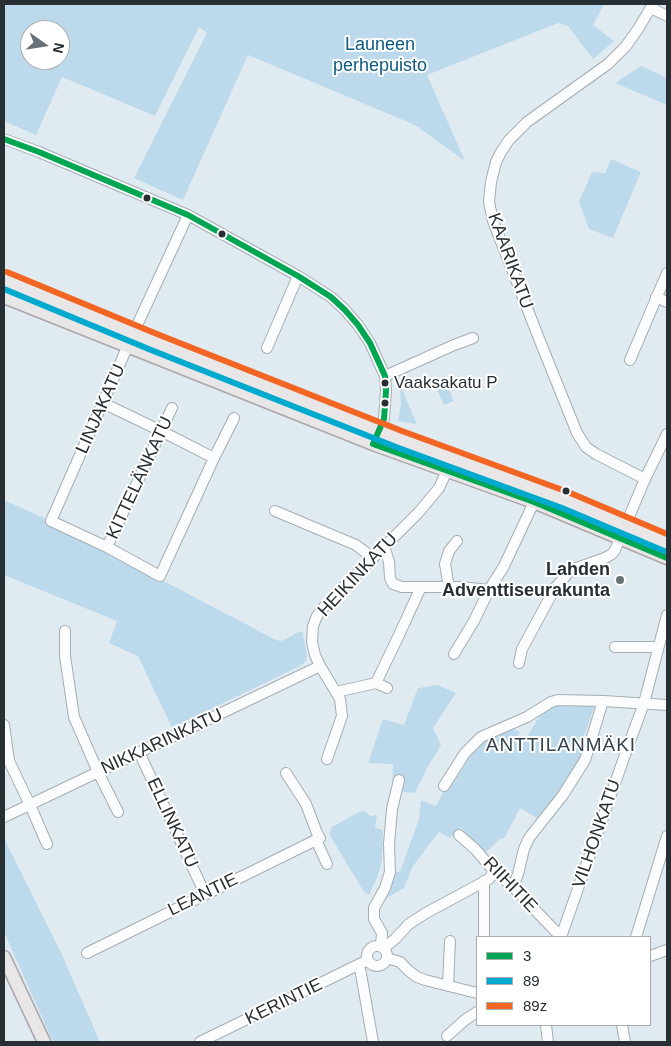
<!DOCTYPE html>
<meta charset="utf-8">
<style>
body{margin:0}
#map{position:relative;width:671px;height:1046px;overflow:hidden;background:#e0ebf1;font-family:Helvetica,sans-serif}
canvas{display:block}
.frame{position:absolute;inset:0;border:5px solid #272f34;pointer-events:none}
.legend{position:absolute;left:476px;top:936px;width:175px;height:90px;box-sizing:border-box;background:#fff;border:1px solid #a9acae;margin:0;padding:6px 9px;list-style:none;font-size:15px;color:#272f34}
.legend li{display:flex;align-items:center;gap:10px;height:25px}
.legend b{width:25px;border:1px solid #a9acae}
.north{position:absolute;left:20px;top:20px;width:50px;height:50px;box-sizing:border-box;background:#fff;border:1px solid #a9acae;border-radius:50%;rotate:103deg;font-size:14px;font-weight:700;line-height:20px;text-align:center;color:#272f34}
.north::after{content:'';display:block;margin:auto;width:18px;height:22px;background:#687176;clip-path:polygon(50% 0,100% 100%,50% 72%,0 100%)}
</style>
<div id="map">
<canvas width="671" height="1046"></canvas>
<div class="frame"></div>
<ul class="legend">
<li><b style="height:6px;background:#00a651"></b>3</li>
<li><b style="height:6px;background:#00a9ce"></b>89</li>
<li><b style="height:6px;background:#f26522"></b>89z</li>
</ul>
<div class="north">N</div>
</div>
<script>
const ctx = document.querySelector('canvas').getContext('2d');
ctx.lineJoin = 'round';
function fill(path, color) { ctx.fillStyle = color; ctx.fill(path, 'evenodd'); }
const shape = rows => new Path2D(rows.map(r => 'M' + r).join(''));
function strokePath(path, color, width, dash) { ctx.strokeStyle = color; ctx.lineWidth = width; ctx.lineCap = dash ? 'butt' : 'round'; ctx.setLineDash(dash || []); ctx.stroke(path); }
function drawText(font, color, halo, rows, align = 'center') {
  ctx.font = font + ' Helvetica,sans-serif'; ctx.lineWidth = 4; ctx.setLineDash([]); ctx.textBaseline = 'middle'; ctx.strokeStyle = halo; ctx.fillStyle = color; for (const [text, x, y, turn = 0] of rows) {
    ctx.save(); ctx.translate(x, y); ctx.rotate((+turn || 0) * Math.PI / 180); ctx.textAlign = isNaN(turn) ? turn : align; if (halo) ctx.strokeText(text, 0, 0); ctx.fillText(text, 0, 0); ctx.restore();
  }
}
fill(shape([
 [4,4,604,4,593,25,614,41,593,59,568,26,558,23,427,75,465,161,415,125,248,55,183,200,134,178,207,33,199,27,155,116,62,77,36,135,4,121],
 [30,30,60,30,60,60,30,60],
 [641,66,667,78,667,105,615,83],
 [611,159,641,172,613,238,589,229,579,202,592,172,605,173],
 [446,383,454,401,444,405,436,388],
 [400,384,413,415,417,424,398,421,401,405],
 [4,500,44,518,276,640,281,641,301,631,303,633,307,656,306,661,300,666,172,728,138,656,109,643,117,621,4,575],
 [438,685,456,693,433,728,441,745,426,770,415,793,392,791,393,764,368,763,383,719,404,725,418,688],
 [557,703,590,705,594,708,584,736,585,747,577,770,539,819,520,808,504,839,501,838,483,855,461,827,450,838,439,832,413,866,404,888,383,900,390,871,400,872,419,819,421,800,436,806,447,785,456,779,477,745,504,730,511,728,520,732,517,739,523,743,544,709],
 [363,811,366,812,370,816,377,815,375,828,383,830,382,861,377,878,369,895,364,892,329,834,332,827,359,812],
 [4,838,62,955,100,1042,53,1042,4,932]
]), '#bddaec');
const minor = shape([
 [651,8,667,16],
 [4,139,39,152,188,215,298,276,331,297,345,310,358,325,370,343,385,376,386,391,384,419,373,444],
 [188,215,133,334,51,521,107,547,160,576,214,458,234,418],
 [656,297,667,302],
 [267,348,298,276],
 [630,360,667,273],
 [385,376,454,345,473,338],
 [103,403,161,431,214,458],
 [645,479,596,454,586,447,577,433,538,336,493,221,489,202,491,182,496,162,501,152,509,140,527,122,608,64,626,46,638,29,653,4],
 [275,511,356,545,373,558],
 [384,546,389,562,390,578,393,584,402,587,461,587,489,590],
 [107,547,172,408],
 [449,587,445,564,449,551,457,541],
 [65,631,65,656,74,717,98,772,118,812],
 [615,647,658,647],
 [454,654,474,621,489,590,504,566,534,502],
 [519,663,522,649,555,588,571,570,605,558,612,554,615,550,645,479,667,434],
 [376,683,387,688],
 [336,692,376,683,399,635,421,587],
 [4,725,9,761,30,805,47,844],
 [139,752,205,894],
 [327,759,342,716,340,699,320,666,315,655,312,642,313,626,317,616,324,607,419,512,439,488,450,464],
 [444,786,465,753,481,737,527,717,551,702,558,700,603,701,667,705],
 [4,817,320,666],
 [459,835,475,849,494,871,513,887,561,937],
 [316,840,327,864],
 [484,881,484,937],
 [513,887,518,874,524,849,529,838,563,795,585,760,603,701],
 [561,937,626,752,644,703,667,615],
 [636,937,667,836],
 [381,942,389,944,395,939,409,924,426,913,489,879,494,871],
 '367 956a10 10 0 1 1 20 0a10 10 0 1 1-20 0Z',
 [381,946,382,933,374,919,374,908,385,888,390,872,389,844,392,809,399,780],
 [87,953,320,838,317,833,306,804,286,773],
 [650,956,667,950],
 [387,958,400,962,409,971,417,977,425,980,477,993],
 [359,965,361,974,373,1042],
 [448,986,450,941],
 [546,1025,548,1042],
 [622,1025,625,1042],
 [447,1036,465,1020,477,1012],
 [200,1042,368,960]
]);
const major = shape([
 [4,280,154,342,399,439,565,500,667,543],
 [4,297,373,444,534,502,667,558],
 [4,957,44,1042]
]);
strokePath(minor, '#a5adb2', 12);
strokePath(major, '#aaa6aa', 15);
strokePath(minor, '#fafcfd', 10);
strokePath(major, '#e9e6e7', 12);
strokePath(shape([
 [4,139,39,152,188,215,298,276,331,297,345,310,358,325,370,343,385,376,386,391,384,419,373,444,534,502,667,558]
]), '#00a651', 6);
strokePath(shape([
 [4,289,151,350,396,447,562,508,664,551]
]), '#00a9ce', 6);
strokePath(shape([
 [7,272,157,334,402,431,568,492,667,534]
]), '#f26522', 6);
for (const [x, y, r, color] of [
 [147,198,4.5,"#272f34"],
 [222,234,4.5,"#272f34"],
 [385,383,4.5,"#272f34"],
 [385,403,4.5,"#272f34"],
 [566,491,4.5,"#272f34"],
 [620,580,5,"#687176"]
]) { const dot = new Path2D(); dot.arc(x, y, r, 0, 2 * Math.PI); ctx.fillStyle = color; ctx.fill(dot); strokePath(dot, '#fff', 2); }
drawText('17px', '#272f34', '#fff', [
 ["Vaaksakatu P",394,383]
], 'left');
drawText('18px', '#0c5a7d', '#fff', [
 ["Launeen",380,45],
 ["perhepuisto",380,66]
]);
drawText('18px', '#272f34', '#fff', [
 ["KAARIKATU",510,261,70],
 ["LINJAKATU",101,409,-66],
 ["KITTELÄNKATU",140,478,-65],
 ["HEIKINKATU",358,575,-47],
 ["NIKKARINKATU",162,742,-25],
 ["ELLINKATU",172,823,65],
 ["VILHONKATU",597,834,-71],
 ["RIIHITIE",510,885,46],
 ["LEANTIE",203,895,-26],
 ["KERINTIE",284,1002,-26]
]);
drawText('bold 18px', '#272f34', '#fff', [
 ["Lahden",610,570],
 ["Adventtiseurakunta",610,591]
], 'right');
ctx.letterSpacing = '1px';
drawText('19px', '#32434d', '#fff', [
 ["ANTTILANMÄKI",561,746]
]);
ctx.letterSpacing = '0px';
</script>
